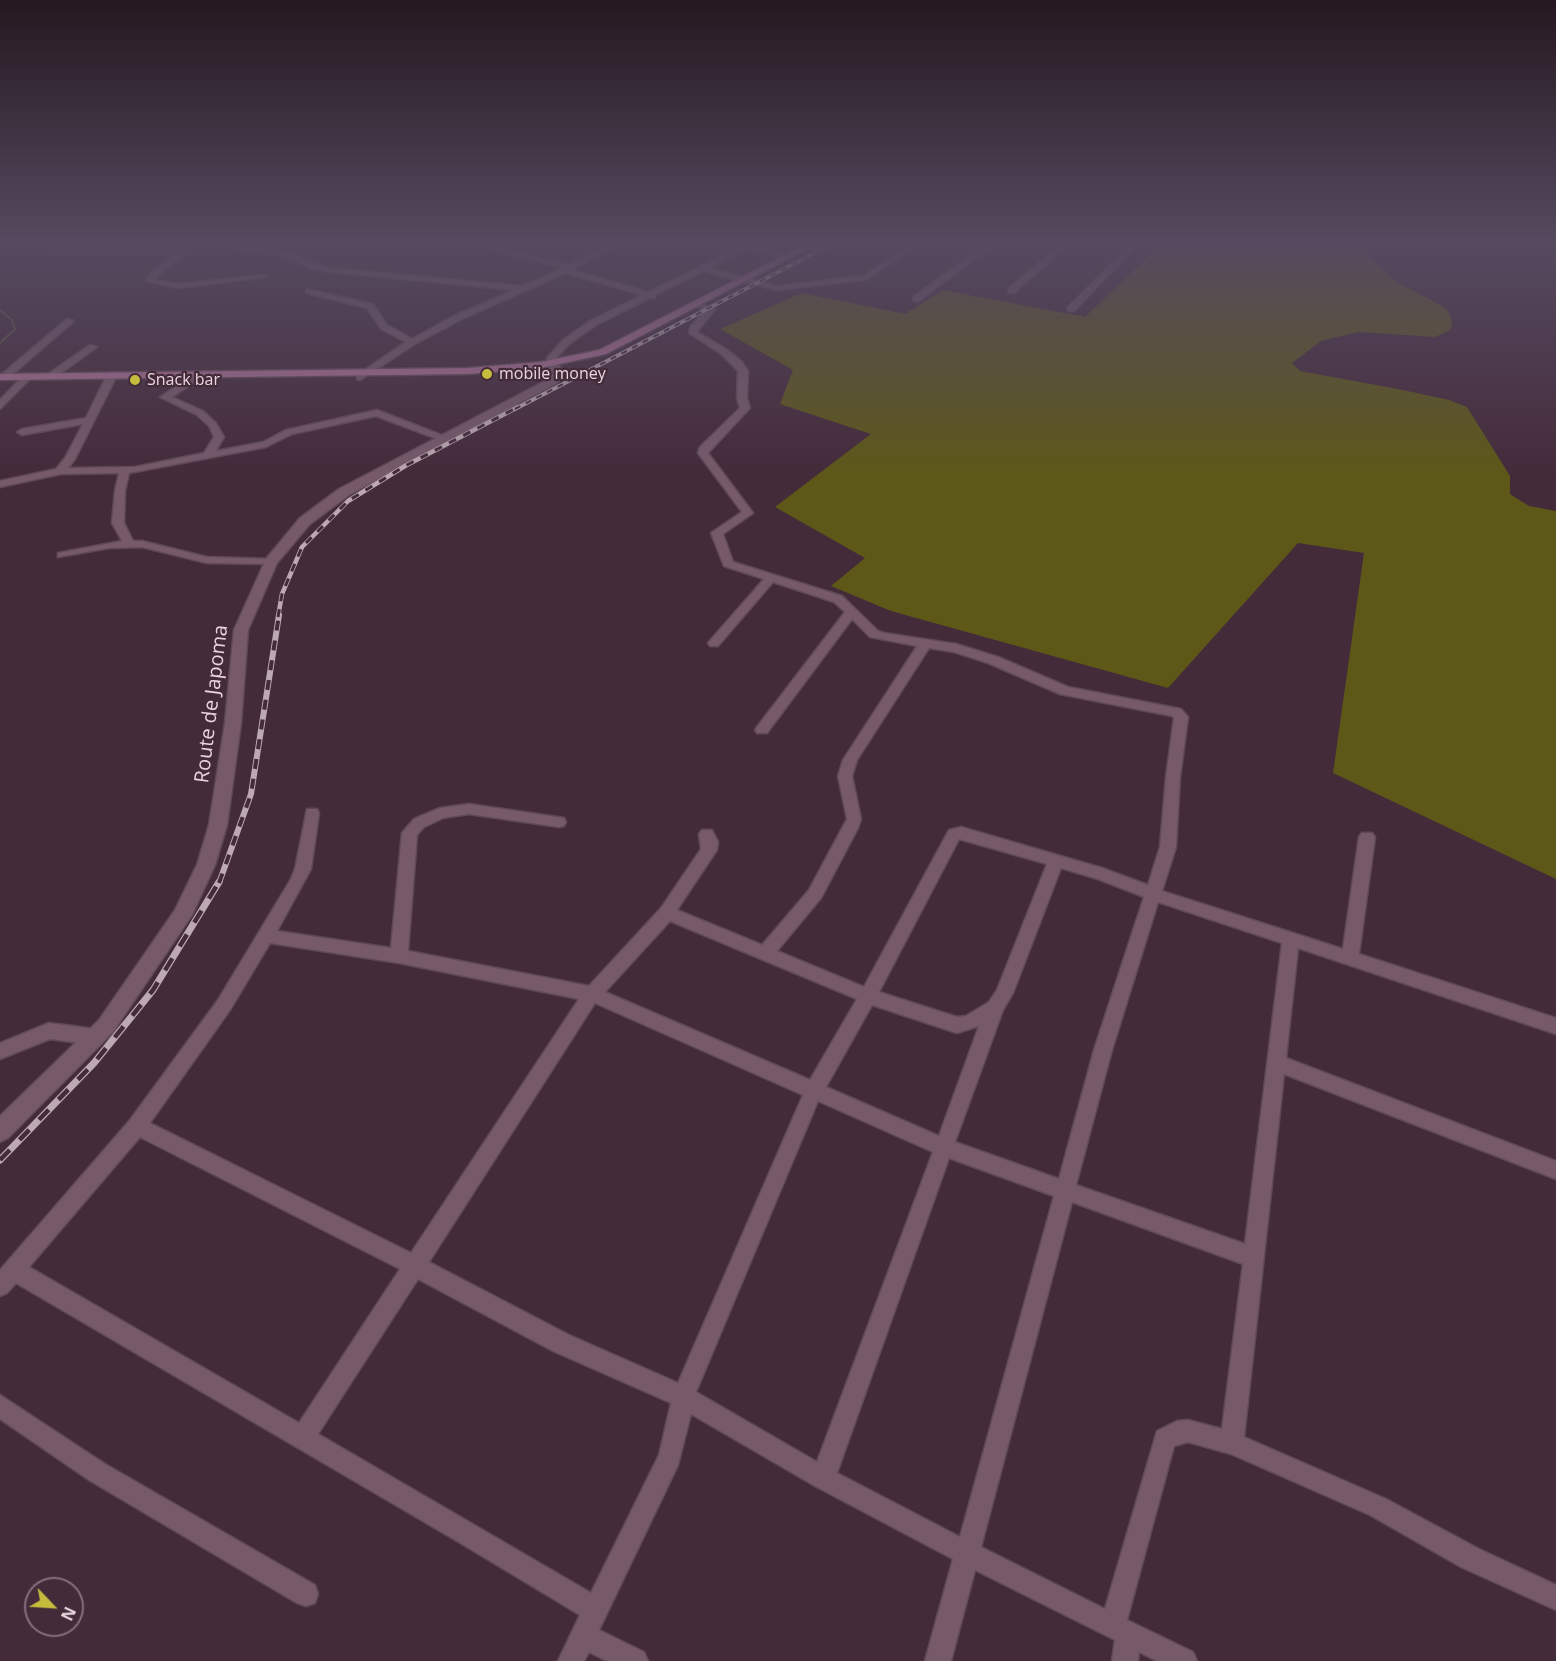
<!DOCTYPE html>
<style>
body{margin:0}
#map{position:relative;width:1556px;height:1661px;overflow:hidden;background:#442b3a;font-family:"Open Sans",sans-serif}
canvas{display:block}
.north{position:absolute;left:24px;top:1577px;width:60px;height:60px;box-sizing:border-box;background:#442b3a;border:2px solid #856f7c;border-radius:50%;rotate:115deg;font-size:16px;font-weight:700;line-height:24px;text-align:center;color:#e7d6df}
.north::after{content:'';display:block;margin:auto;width:21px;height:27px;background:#c5bc3d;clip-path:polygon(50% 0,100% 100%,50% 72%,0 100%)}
</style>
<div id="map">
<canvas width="1556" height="1661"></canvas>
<div class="north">N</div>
</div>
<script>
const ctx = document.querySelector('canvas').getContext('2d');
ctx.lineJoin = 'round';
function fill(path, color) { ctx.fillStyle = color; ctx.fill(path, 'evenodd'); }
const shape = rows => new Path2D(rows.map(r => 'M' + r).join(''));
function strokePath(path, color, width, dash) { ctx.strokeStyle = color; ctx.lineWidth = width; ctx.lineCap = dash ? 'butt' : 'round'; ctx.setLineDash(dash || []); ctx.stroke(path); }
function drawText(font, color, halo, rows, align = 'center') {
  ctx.font = font + ' "Open Sans",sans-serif'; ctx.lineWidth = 4.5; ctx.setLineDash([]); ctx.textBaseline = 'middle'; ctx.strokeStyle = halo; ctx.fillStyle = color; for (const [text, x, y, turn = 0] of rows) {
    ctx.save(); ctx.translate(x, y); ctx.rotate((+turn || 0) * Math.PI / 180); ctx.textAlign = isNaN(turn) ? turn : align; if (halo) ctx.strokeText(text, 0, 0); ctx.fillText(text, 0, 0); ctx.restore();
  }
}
fill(shape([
 [1159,246,1364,246,1368,255,1395,281,1444,307,1450,314,1452,324,1450,330,1435,337,1359,332,1341,336,1321,341,1292,363,1300,371,1398,389,1449,400,1467,407,1510,476,1510,494,1529,506,1556,511,1556,879,1333,773,1364,553,1298,543,1168,688,891,611,831,586,865,558,775,507,871,434,780,404,793,370,720,329,802,293,905,314,943,290,1085,317]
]), '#5d5818');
strokePath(shape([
 [325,268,410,276],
 [0,310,12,320,15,329,0,343]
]), '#5c5645', 2);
const street = shape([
 [189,246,198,246,159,274,154,280,178,284,263,275,267,277,178,288,145,281,153,270,178,253,51,255,47,253,51,251,185,249,189,246],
 [221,246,241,246,286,252,329,268,523,286,562,268,481,246,493,246,568,265,608,246,617,246,572,270,648,292,742,246,756,246,791,257,787,259,748,248,709,268,776,286,863,276,909,246,918,246,865,280,776,290,703,271,655,295,655,298,650,298,596,325,569,344,556,358,555,365,552,366,549,365,547,358,563,340,590,321,642,295,566,273,462,319,415,344,360,380,357,379,357,375,406,342,381,329,367,308,306,293,306,289,373,304,387,325,412,339,456,315,514,290,329,272,313,269,284,256,221,246],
 [983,246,992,246,919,301,913,301,913,297,983,246],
 [1059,246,1067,246,1014,293,1008,293,1008,289,1059,246],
 [1129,246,1137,246,1074,311,1068,311,1068,307,1129,246],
 [695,302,715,309,697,332,726,349,742,362,748,371,747,398,750,408,708,453,753,513,723,534,733,562,842,596,878,631,884,633,956,644,998,657,1068,687,1181,709,1188,717,1180,777,1176,847,1162,891,1343,949,1359,837,1362,833,1372,833,1375,837,1359,954,1556,1018,1556,1034,1298,948,1286,1058,1556,1161,1556,1179,1284,1074,1244,1437,1386,1499,1479,1549,1556,1585,1556,1610,1461,1567,1370,1515,1231,1454,1188,1442,1174,1446,1127,1620,1193,1652,1197,1661,1157,1661,1139,1652,1138,1661,1112,1661,1115,1640,975,1570,951,1661,925,1661,953,1559,815,1486,691,1414,678,1465,599,1630,644,1652,648,1661,607,1661,589,1652,584,1661,558,1661,580,1615,457,1541,16,1283,7,1293,0,1296,0,1270,130,1120,218,1000,291,879,295,869,307,809,317,809,319,813,311,869,277,931,391,948,402,833,414,819,440,808,469,804,564,818,566,822,564,826,559,827,469,814,443,818,424,827,417,835,408,951,589,986,661,908,701,849,699,834,702,830,712,830,718,842,717,850,677,910,762,945,809,890,847,819,838,776,843,760,917,646,870,637,852,619,767,733,757,733,755,730,757,727,845,612,834,602,773,582,718,646,710,646,708,643,764,579,724,566,711,533,742,512,698,453,700,447,740,408,737,398,738,371,720,353,689,333,691,326,706,310,695,306,695,302],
 [929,648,954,652,988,663,1060,694,1172,716,1174,718,1166,777,1160,847,1148,885,1102,868,961,827,949,830,864,987,777,951,821,898,858,828,861,819,852,776,857,760,929,648],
 [959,839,1047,864,997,990,989,1002,966,1016,957,1017,879,992,959,839],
 [1061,868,1098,879,1144,897,1094,1050,1059,1179,955,1142,1003,1010,1013,993,1061,868],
 [1158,902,1282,943,1245,1244,1076,1185,1112,1050,1158,902],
 [670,921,857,999,810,1080,605,992,670,921],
 [270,943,399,963,579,999,411,1253,150,1123,230,1010,270,943],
 [595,1003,803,1095,678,1383,569,1335,429,1262,595,1003],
 [872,1005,957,1033,979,1026,939,1136,826,1087,872,1005],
 [818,1101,933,1152,817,1462,696,1392,818,1101],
 [140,1137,400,1269,299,1423,29,1267,140,1137],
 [949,1158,1054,1196,960,1537,837,1473,949,1158],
 [1072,1202,1243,1264,1222,1429,1188,1420,1177,1421,1157,1431,1105,1609,981,1547,1072,1202],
 [418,1279,553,1351,671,1403,659,1455,591,1593,318,1434,418,1279],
 [67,319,74,321,7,379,1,379,1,375,67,319],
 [90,345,97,347,54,378,48,378,48,374,90,345],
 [112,372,117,375,75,459,68,468,135,467,204,453,214,437,209,426,197,415,160,397,194,375,199,378,197,380,172,397,203,411,216,423,224,437,216,451,263,442,286,430,377,410,449,438,440,440,376,416,292,434,266,447,129,473,125,491,124,523,133,541,142,541,207,557,271,559,275,560,275,564,207,563,142,547,109,548,58,557,58,553,122,541,112,523,115,491,119,473,61,474,0,487,0,481,56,469,65,458,83,424,22,435,17,432,22,429,86,418,107,375,112,372],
 [25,374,33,376,0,409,0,400,25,374],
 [49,1023,95,1029,101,1032,104,1037,101,1042,95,1045,50,1039,0,1059,0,1043,49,1023],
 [0,1395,105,1464,315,1585,318,1594,315,1603,306,1606,297,1603,89,1480,0,1419,0,1395]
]);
const secondary = shape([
 [552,360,556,361,564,373,557,383,349,495,310,524,277,563,248,630,241,723,227,825,215,865,192,915,113,1032,8,1138,0,1142,0,1116,99,1020,175,910,197,865,209,825,225,723,234,630,266,559,300,518,339,489,549,379,553,373,547,363,552,360]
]);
const primary = shape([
 [802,246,813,246,606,354,541,368,468,374,0,380,0,374,468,368,541,362,599,350,802,246]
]);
strokePath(street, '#5f4956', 3);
strokePath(secondary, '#5f4956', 3);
strokePath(primary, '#5f4956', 3);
fill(street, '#765a6a');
fill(secondary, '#765a6a');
fill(primary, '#ad7195');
const railFar3 = shape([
 [515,409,828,246]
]);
const railFar2 = shape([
 [278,617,282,594,302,547,348,501,405,466,518,407]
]);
const railFar1 = shape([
 [219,883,251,794,279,615]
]);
const rail = shape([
 [0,1160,94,1063,153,990,219,882]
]);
strokePath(railFar3, '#bca9b3', 4);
strokePath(railFar2, '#bca9b3', 4.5);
strokePath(railFar1, '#bca9b3', 6);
strokePath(rail, '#bca9b3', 7);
strokePath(railFar3, '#442b3a', 2, [6]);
strokePath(railFar2, '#442b3a', 3, [8]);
strokePath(railFar1, '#442b3a', 4, [10]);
strokePath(rail, '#442b3a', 4.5, [14]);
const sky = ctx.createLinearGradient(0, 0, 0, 478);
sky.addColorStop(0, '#251820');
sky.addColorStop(0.51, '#564a60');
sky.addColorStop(1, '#564a6000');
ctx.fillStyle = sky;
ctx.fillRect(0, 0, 1556, 478);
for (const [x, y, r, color] of [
 [487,374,6,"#c5bc3d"],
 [135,380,6,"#c5bc3d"]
]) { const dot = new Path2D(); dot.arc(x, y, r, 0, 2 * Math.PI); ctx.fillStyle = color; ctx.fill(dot); strokePath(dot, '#442b3a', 2); }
drawText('16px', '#e7d6df', '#442b3a', [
 ["mobile money",499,374],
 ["Snack bar",147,380]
], 'left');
drawText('20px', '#e7d6df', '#442b3a', [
 ["Route de Japoma",212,704,-83]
]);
</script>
